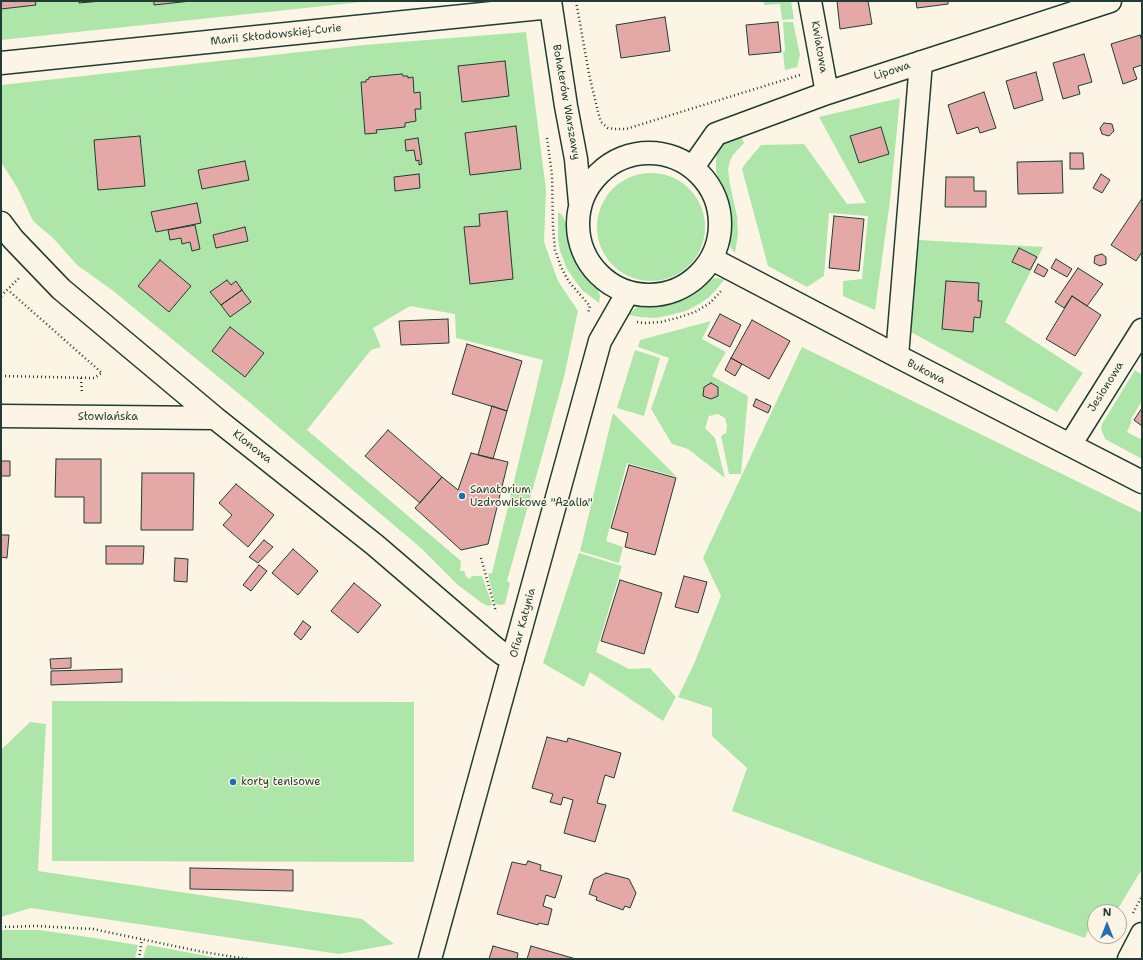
<!DOCTYPE html>
<meta charset="utf-8">
<style>
body{margin:0}
#map{position:relative;width:1143px;height:960px;overflow:hidden;background:#fcf5e5;font-family:"Shantell Sans",sans-serif}
canvas{display:block}
.frame{position:absolute;inset:0;border:2px solid #1f3d34;pointer-events:none}
.north{position:absolute;left:1087px;top:904px;width:40px;height:40px;box-sizing:border-box;background:#fcf5e5;border:1px solid #a4ab9e;border-radius:50%;rotate:0deg;font-size:11px;font-weight:700;line-height:16px;text-align:center;color:#1f3d34}
.north::after{content:'';display:block;margin:auto;width:14px;height:18px;background:#1f6fb2;clip-path:polygon(50% 0,100% 100%,50% 72%,0 100%)}
</style>
<div id="map">
<canvas width="1143" height="960"></canvas>
<div class="frame"></div>
<div class="north">N</div>
</div>
<script>
const ctx = document.querySelector('canvas').getContext('2d');
ctx.lineJoin = 'round';
function fill(path, color) { ctx.fillStyle = color; ctx.fill(path, 'evenodd'); }
const shape = rows => new Path2D(rows.map(r => 'M' + r).join(''));
function strokePath(path, color, width, dash) { ctx.strokeStyle = color; ctx.lineWidth = width; ctx.lineCap = dash ? 'butt' : 'round'; ctx.setLineDash(dash || []); ctx.stroke(path); }
function drawText(font, color, halo, rows, align = 'center') {
  ctx.font = font + ' "Shantell Sans",sans-serif'; ctx.lineWidth = 3; ctx.setLineDash([]); ctx.textBaseline = 'middle'; ctx.strokeStyle = halo; ctx.fillStyle = color; for (const [text, x, y, turn = 0] of rows) {
    ctx.save(); ctx.translate(x, y); ctx.rotate((+turn || 0) * Math.PI / 180); ctx.textAlign = isNaN(turn) ? turn : align; if (halo) ctx.strokeText(text, 0, 0); ctx.fillText(text, 0, 0); ctx.restore();
  }
}
fill(shape([
 [1,1,372,1,1,40],
 [764,1,791,1,794,19,782,20,780,4,764,5],
 [783,22,793,22,800,55,797,67,785,70,783,52,785,51],
 [526,32,546,190,544,242,558,281,578,311,564,377,507,581,510,583,505,604,501,605,495,604,488,574,492,573,543,360,456,338,455,314,410,306,373,328,381,347,371,350,307,430,461,561,460,571,464,571,465,573,466,577,470,579,472,576,482,576,492,605,488,606,482,603,458,585,422,549,249,402,112,290,77,265,53,238,33,221,18,189,1,162,1,85,364,45],
 [900,98,890,201,875,310,843,296,843,281,862,279,868,216,829,213,824,276,807,287,768,266,742,169,745,164,761,145,804,144,847,204,866,203,819,117],
 [739,130,744,143,733,155,730,161,728,170,730,185,737,216,738,234,735,253,731,248,728,239,730,219,725,199,716,172,716,160,717,153,723,142],
 '597 227a54 54 0 1 1 108 0a54 54 0 1 1-108 0Z',
 [558,212,562,215,569,229,571,244,582,269,598,289,600,296,599,303,582,290,573,278,567,269,560,251,558,240],
 [919,240,1043,247,1005,322,1083,373,1057,412,911,332],
 [715,278,725,279,715,291,708,298,699,304,686,311,670,315,656,318,640,317,628,315,637,307,642,306,661,306,674,303,685,298,697,291,711,280],
 [711,321,702,339,726,352,712,376,748,396,741,474,729,474,721,436,726,433,727,426,725,418,718,414,709,416,705,428,715,438,725,478,688,449,672,444,651,409,669,358,638,347,640,340],
 [802,347,1142,513,1142,869,1116,912,1095,912,1095,919,1093,919,1085,938,885,867,732,811,747,768,712,736,712,708,678,697,694,664,721,596,703,558],
 [635,350,660,358,644,416,617,408],
 [1135,370,1142,375,1142,401,1131,419,1131,423,1127,432,1140,439,1142,436,1142,459,1105,439,1101,429,1102,424],
 [613,413,677,477,627,463,606,541,623,547,619,563,580,551],
 [579,553,622,566,596,652,629,669,650,668,676,697,663,721,590,672,584,687,543,663],
 [52,701,414,702,414,862,52,861],
 [30,722,46,724,38,871,362,919,394,944,339,954,31,908,1,917,1,750],
 [4,930,39,930,81,936,138,945,135,959,1,959,1,931],
 [148,945,223,959,143,959,146,947]
]), '#aee6aa');
const building = shape([
 [1,1,35,1,36,5,1,9,1,1],
 [79,1,102,1,79,3,79,1],
 [154,1,191,1,154,5,154,1],
 [837,1,868,1,872,24,840,29,837,1],
 [916,1,948,1,948,4,917,8,916,1],
 [665,17,670,51,621,58,616,25,665,17],
 [778,22,781,52,749,55,746,25,778,22],
 [1140,35,1142,41,1142,65,1133,68,1137,79,1123,84,1111,44,1140,35],
 [1084,54,1092,82,1078,86,1080,94,1063,99,1053,63,1084,54],
 [505,61,509,96,462,102,458,66,505,61],
 [1036,72,1043,100,1014,109,1006,81,1036,72],
 [402,74,403,76,408,76,408,78,413,77,414,93,420,92,421,109,415,109,416,121,405,123,405,127,376,130,377,133,365,134,361,82,366,82,366,80,369,79,369,77,402,74],
 [984,92,996,128,980,133,978,127,957,134,948,105,984,92],
 [1104,123,1112,124,1114,131,1109,136,1102,134,1100,128,1104,123],
 [516,126,521,169,470,175,465,133,516,126],
 [881,127,889,154,859,163,850,136,881,127],
 [140,136,145,186,98,190,94,140,140,136],
 [418,138,422,164,419,165,419,160,416,161,414,150,406,151,405,140,418,138],
 [1070,153,1083,153,1084,169,1070,169,1070,153],
 [245,161,249,180,202,189,198,170,245,161],
 [1062,161,1063,193,1018,194,1017,162,1062,161],
 [419,174,420,188,395,191,394,177,419,174],
 [1101,174,1110,180,1102,193,1093,188,1101,174],
 [946,177,974,177,974,191,986,191,986,207,945,207,946,177],
 [1141,200,1142,201,1142,252,1136,261,1111,245,1141,200],
 [197,203,201,223,156,232,151,212,197,203],
 [507,211,513,279,470,284,464,227,480,226,479,214,507,211],
 [834,216,864,219,859,271,829,268,834,216],
 [195,225,200,249,192,251,190,242,182,244,181,238,170,240,168,230,195,225],
 [245,227,248,241,216,248,213,235,245,227],
 [1019,248,1037,257,1030,270,1012,262,1019,248],
 [1102,254,1106,257,1106,264,1100,266,1094,263,1095,256,1102,254],
 [1056,259,1072,269,1067,277,1051,268,1056,259],
 [160,260,191,286,169,312,138,286,160,260],
 [1038,264,1048,270,1044,277,1034,272,1038,264],
 [1078,268,1103,284,1087,306,1072,296,1064,308,1055,302,1078,268],
 [227,280,231,285,236,281,242,290,221,305,210,292,227,280],
 [946,281,979,283,978,301,982,301,980,318,974,317,973,332,942,329,946,281],
 [242,290,251,302,230,317,221,305,242,290],
 [1072,296,1101,315,1075,356,1046,339,1072,296],
 [720,314,741,325,730,347,708,336,720,314],
 [448,319,449,343,401,345,399,321,448,319],
 [752,320,790,341,769,379,731,358,752,320],
 [230,327,264,353,245,377,212,351,230,327],
 [467,344,522,361,507,411,452,394,467,344],
 [731,358,742,364,735,376,725,370,731,358],
 [711,383,718,387,718,396,711,399,703,396,704,387,711,383],
 [756,399,771,406,768,413,753,406,756,399],
 [492,406,507,411,493,459,478,455,492,406],
 [1142,408,1142,426,1134,420,1142,408],
 [388,430,442,477,420,503,365,456,388,430],
 [471,453,508,462,488,544,461,550,415,508,442,477,458,490,471,453],
 [56,459,101,459,101,523,84,523,84,497,55,497,56,459],
 [1,461,10,461,10,476,1,476,1,461],
 [629,465,676,478,655,555,625,547,628,533,611,528,629,465],
 [142,473,194,473,193,530,141,530,142,473],
 [236,484,274,515,248,547,223,525,232,515,219,503,236,484],
 [1,535,9,535,7,558,1,557,1,535],
 [264,540,273,547,258,563,249,557,264,540],
 [106,546,144,546,143,564,106,564,106,546],
 [293,549,318,571,298,595,272,573,293,549],
 [175,558,188,559,187,582,174,581,175,558],
 [259,565,267,571,251,591,243,585,259,565],
 [684,576,707,582,698,613,675,607,684,576],
 [620,580,662,593,644,654,601,641,620,580],
 [354,583,381,605,358,633,331,611,354,583],
 [303,621,311,627,301,640,294,634,303,621],
 [71,658,71,668,51,669,50,659,71,658],
 [122,669,122,682,51,685,51,671,122,669],
 [547,737,567,742,568,738,621,753,614,778,605,775,597,803,606,805,595,842,564,833,573,800,563,797,561,805,550,802,553,794,532,788,547,737],
 [528,861,541,865,540,870,562,876,555,898,546,895,543,906,552,909,548,925,539,923,538,925,497,914,512,862,526,865,528,861],
 [190,868,293,870,293,891,190,889,190,868],
 [606,873,629,879,636,893,630,908,625,906,623,910,596,900,597,897,589,894,594,879,606,873],
 [493,946,518,953,517,959,489,959,493,946],
 [531,946,576,959,527,959,531,946]
]);
fill(building, '#e4a9a7');
strokePath(building, '#1f3d34', 1);
const minor = shape([
 [550,1,566,106,576,159,580,203],
 [810,1,827,93],
 [1,63,551,7],
 '578 224a71 71 0 1 1 142 0a71 71 0 1 1-142 0Z',
 [693,167,716,134,827,93,1110,1],
 [1,223,13,239,61,289,215,418,375,545,495,648,503,654,513,658],
 [712,259,897,356,1070,445,1142,482],
 [897,356,921,62],
 [1,416,215,418],
 [1070,445,1142,330],
 [430,959,600,341,628,292],
 [1129,959,1142,934]
]);
strokePath(minor, '#1f3d34', 25);
strokePath(shape([
 [576,1,589,74,598,112,601,122,608,128,615,129,626,129,800,75],
 [547,138,552,175,553,228,555,250,561,267,569,282,590,306,588,313],
 [1,296,20,277],
 [637,322,644,323,661,322,677,318,695,312,710,303,722,290],
 [1,376,94,378,102,373,8,290],
 [81,378,82,394],
 [481,558,496,612],
 [1133,913,1142,896],
 [1,927,36,926,93,929,203,952,247,959],
 [139,959,142,939]
]), '#1f3d34', 2.5, [1, 3]);
strokePath(minor, '#fcf5e5', 22);
for (const [x, y, r, color] of [
 [462,496,4,"#1f6fb2"],
 [233,782,4,"#1f6fb2"]
]) { const dot = new Path2D(); dot.arc(x, y, r, 0, 2 * Math.PI); ctx.fillStyle = color; ctx.fill(dot); strokePath(dot, '#fcf5e5', 1.5); }
drawText('11px', '#1f3d34', '#fcf5e5', [
 ["Marii Skłodowskiej-Curie",276,35,-6],
 ["Kwiatowa",819,47,80],
 ["Lipowa",892,71,-18],
 ["Bohaterów Warszawy",566,102,80],
 ["Bukowa",926,372,27],
 ["Jesionowa",1106,387,-58],
 ["Słowiańska",108,417],
 ["Klonowa",252,447,38],
 ["Ofiar Katynia",523,623,-75]
]);
drawText('11px', '#1f3d34', '#fcf5e5', [
 ["Sanatorium",470,490],
 ["Uzdrowiskowe \"Azalia\"",470,503],
 ["korty tenisowe",241,782]
], 'left');
</script>
